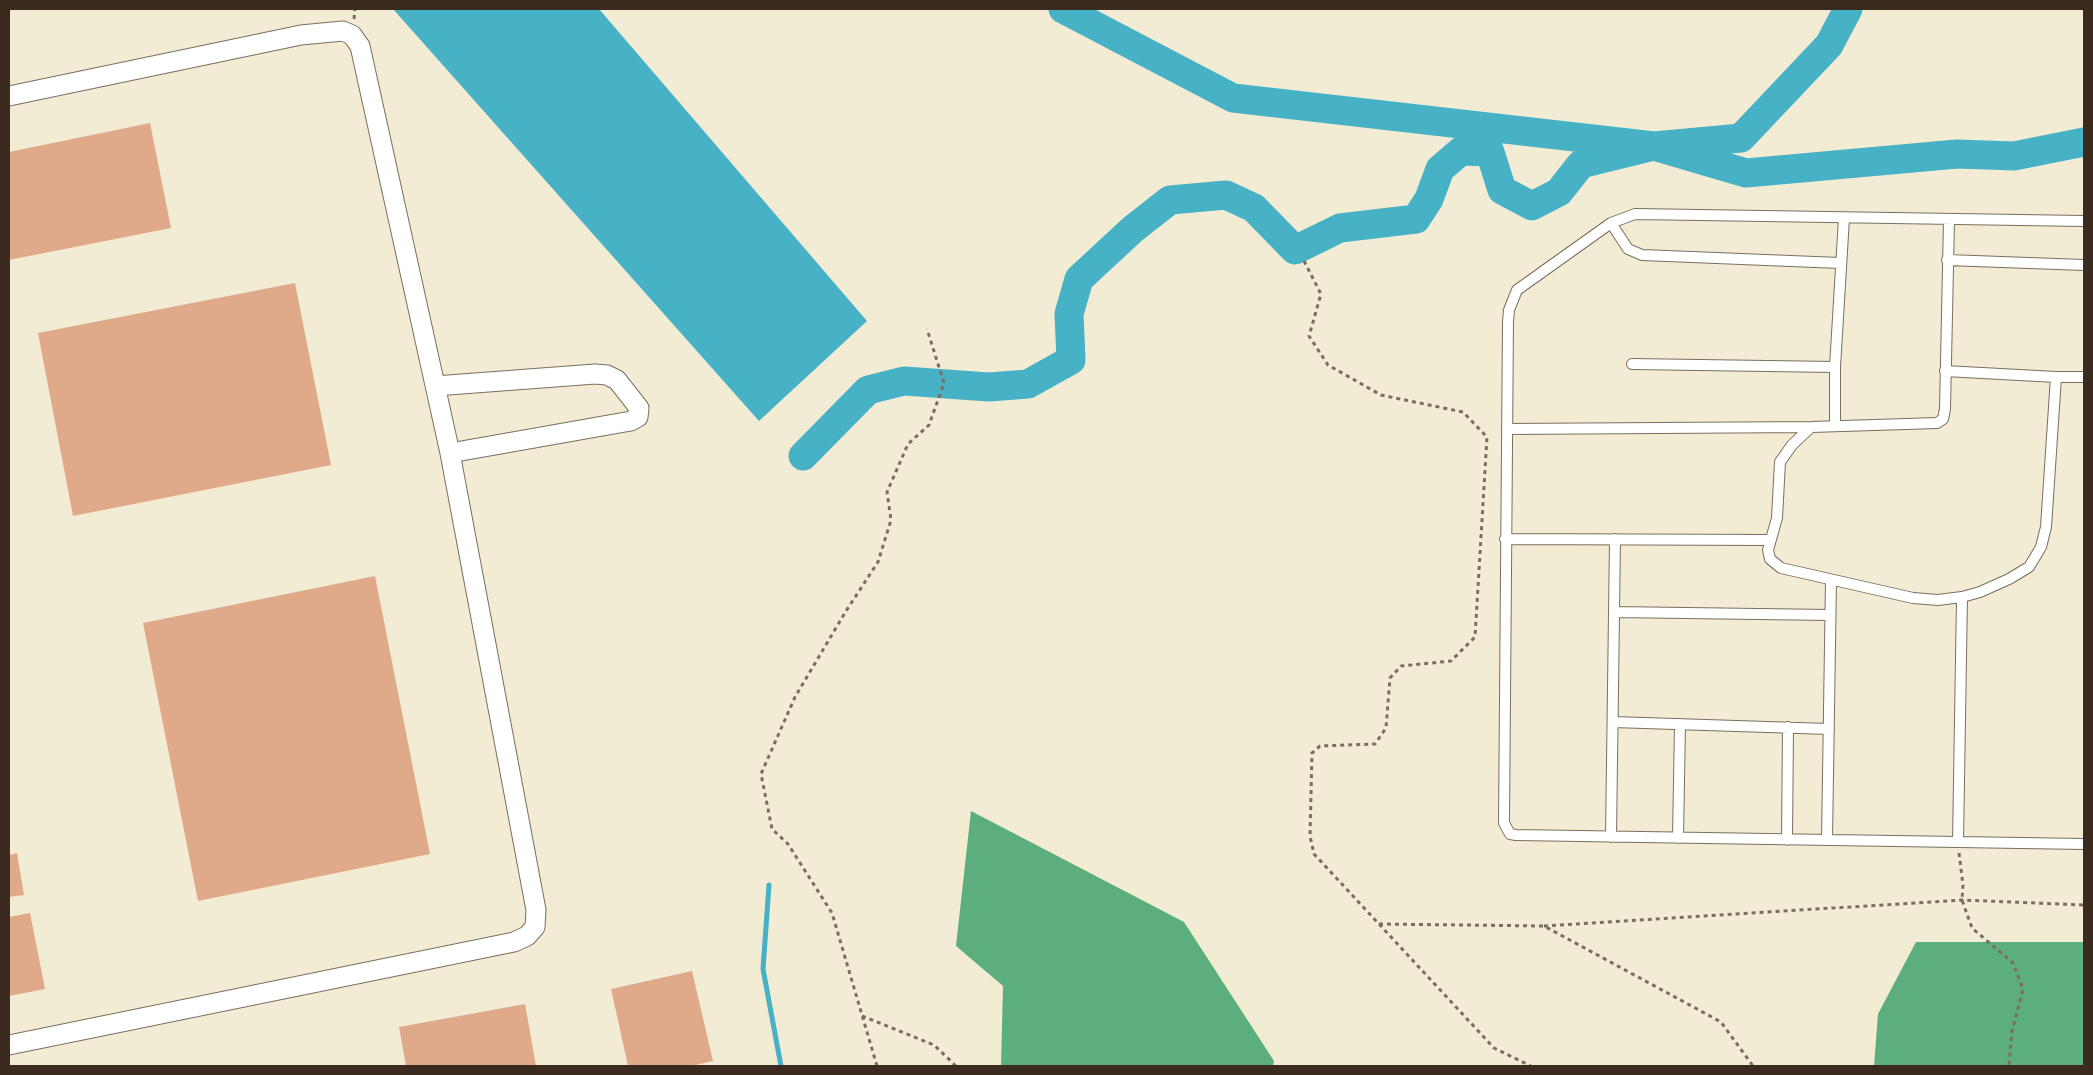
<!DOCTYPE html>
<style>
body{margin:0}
#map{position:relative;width:2093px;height:1075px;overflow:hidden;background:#f2ecd5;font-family:"Playpen Sans",sans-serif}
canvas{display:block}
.frame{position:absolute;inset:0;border:10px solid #3b2a1e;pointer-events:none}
</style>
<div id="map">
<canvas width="2093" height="1075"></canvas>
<div class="frame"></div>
</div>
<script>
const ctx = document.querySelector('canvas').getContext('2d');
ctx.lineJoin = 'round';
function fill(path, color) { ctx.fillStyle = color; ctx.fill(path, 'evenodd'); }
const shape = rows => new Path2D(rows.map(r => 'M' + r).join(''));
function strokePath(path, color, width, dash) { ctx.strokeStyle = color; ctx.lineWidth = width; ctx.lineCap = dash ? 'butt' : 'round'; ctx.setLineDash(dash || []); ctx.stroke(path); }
fill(shape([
 [971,811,1184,922,1274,1061,1273,1066,1001,1066,1003,986,956,946],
 [1916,942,2084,942,2084,1066,1874,1066,1878,1014]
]), '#5caf7c');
fill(shape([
 [393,9,599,9,867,321,759,421]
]), '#47b1c5');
strokePath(shape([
 [769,885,763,969,781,1066]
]), '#47b1c5', 5);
strokePath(shape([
 [1063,9,1233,98,1654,146,1741,138,1829,45,1848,9],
 [803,456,868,390,904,381,989,387,1028,384,1071,360,1069,314,1079,279,1133,229,1170,200,1226,195,1254,208,1295,250,1340,228,1416,219,1429,199,1440,169,1461,151,1490,152,1502,190,1532,206,1559,192,1581,164,1654,146,1746,173,1957,154,2014,156,2084,142]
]), '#47b1c5', 29);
fill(shape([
 [150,123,171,228,9,260,9,152],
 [295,283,331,465,73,516,38,333],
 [375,576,430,854,198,901,143,623],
 [17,853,24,895,9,897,9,855],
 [30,913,45,989,9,996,9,917],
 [692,971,713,1061,691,1066,628,1066,611,989],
 [525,1004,536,1066,406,1066,399,1027]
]), '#e0aa8a');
const service = shape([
 [2084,221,1635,214,1611,223,1517,290,1509,310,1508,322,1504,823,1510,834,1516,835,2084,844],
 [1611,223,1628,249,1642,255,1840,263],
 [1947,260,2084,265],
 [1632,364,1835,367],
 [1945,371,2056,377,2084,377],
 [1835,426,1835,367,1844,218],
 [1811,427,1792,445,1780,462,1777,518,1768,550,1770,559,1781,568,1913,598,1938,600,1962,597,1980,592,2009,579,2029,567,2041,547,2046,527,2056,377],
 [1507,429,1811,427,1937,423,1943,419,1945,409,1949,220],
 [1505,539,1770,540],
 [1614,612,1830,615],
 [1613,722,1829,729],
 [1611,837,1615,539],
 [1678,838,1680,724],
 [1787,840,1788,727],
 [1827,840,1831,580],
 [1958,842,1962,597]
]);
const minor = shape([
 [9,96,301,35,343,31,352,35,360,46,450,453,536,910,535,927,527,936,514,942,9,1045],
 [435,386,595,374,607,375,617,380,639,408,638,417,631,421,450,453]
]);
strokePath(service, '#7b6e5e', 12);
strokePath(minor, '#7b6e5e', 21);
strokePath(shape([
 [354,19,355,9],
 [1304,261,1321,294,1309,336,1328,365,1381,395,1463,412,1487,437,1475,637,1451,661,1401,666,1390,678,1386,728,1375,744,1320,746,1312,753,1310,836,1314,854,1494,1048,1531,1066],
 [1959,853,1963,885,1962,900,1972,928,2013,963,2023,989,2012,1031,2009,1066],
 [1379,924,1544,926,1721,1022,1753,1066],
 [1544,926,1962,900,2084,905],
 [862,1016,934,1045,956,1066],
 [877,1066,832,913,788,844,772,829,761,774,795,697,846,611,878,562,891,520,887,492,908,444,929,425,944,383,927,329]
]), '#7b6e5e', 3, [4, 4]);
strokePath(service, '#fff', 10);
strokePath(minor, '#fff', 19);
</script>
